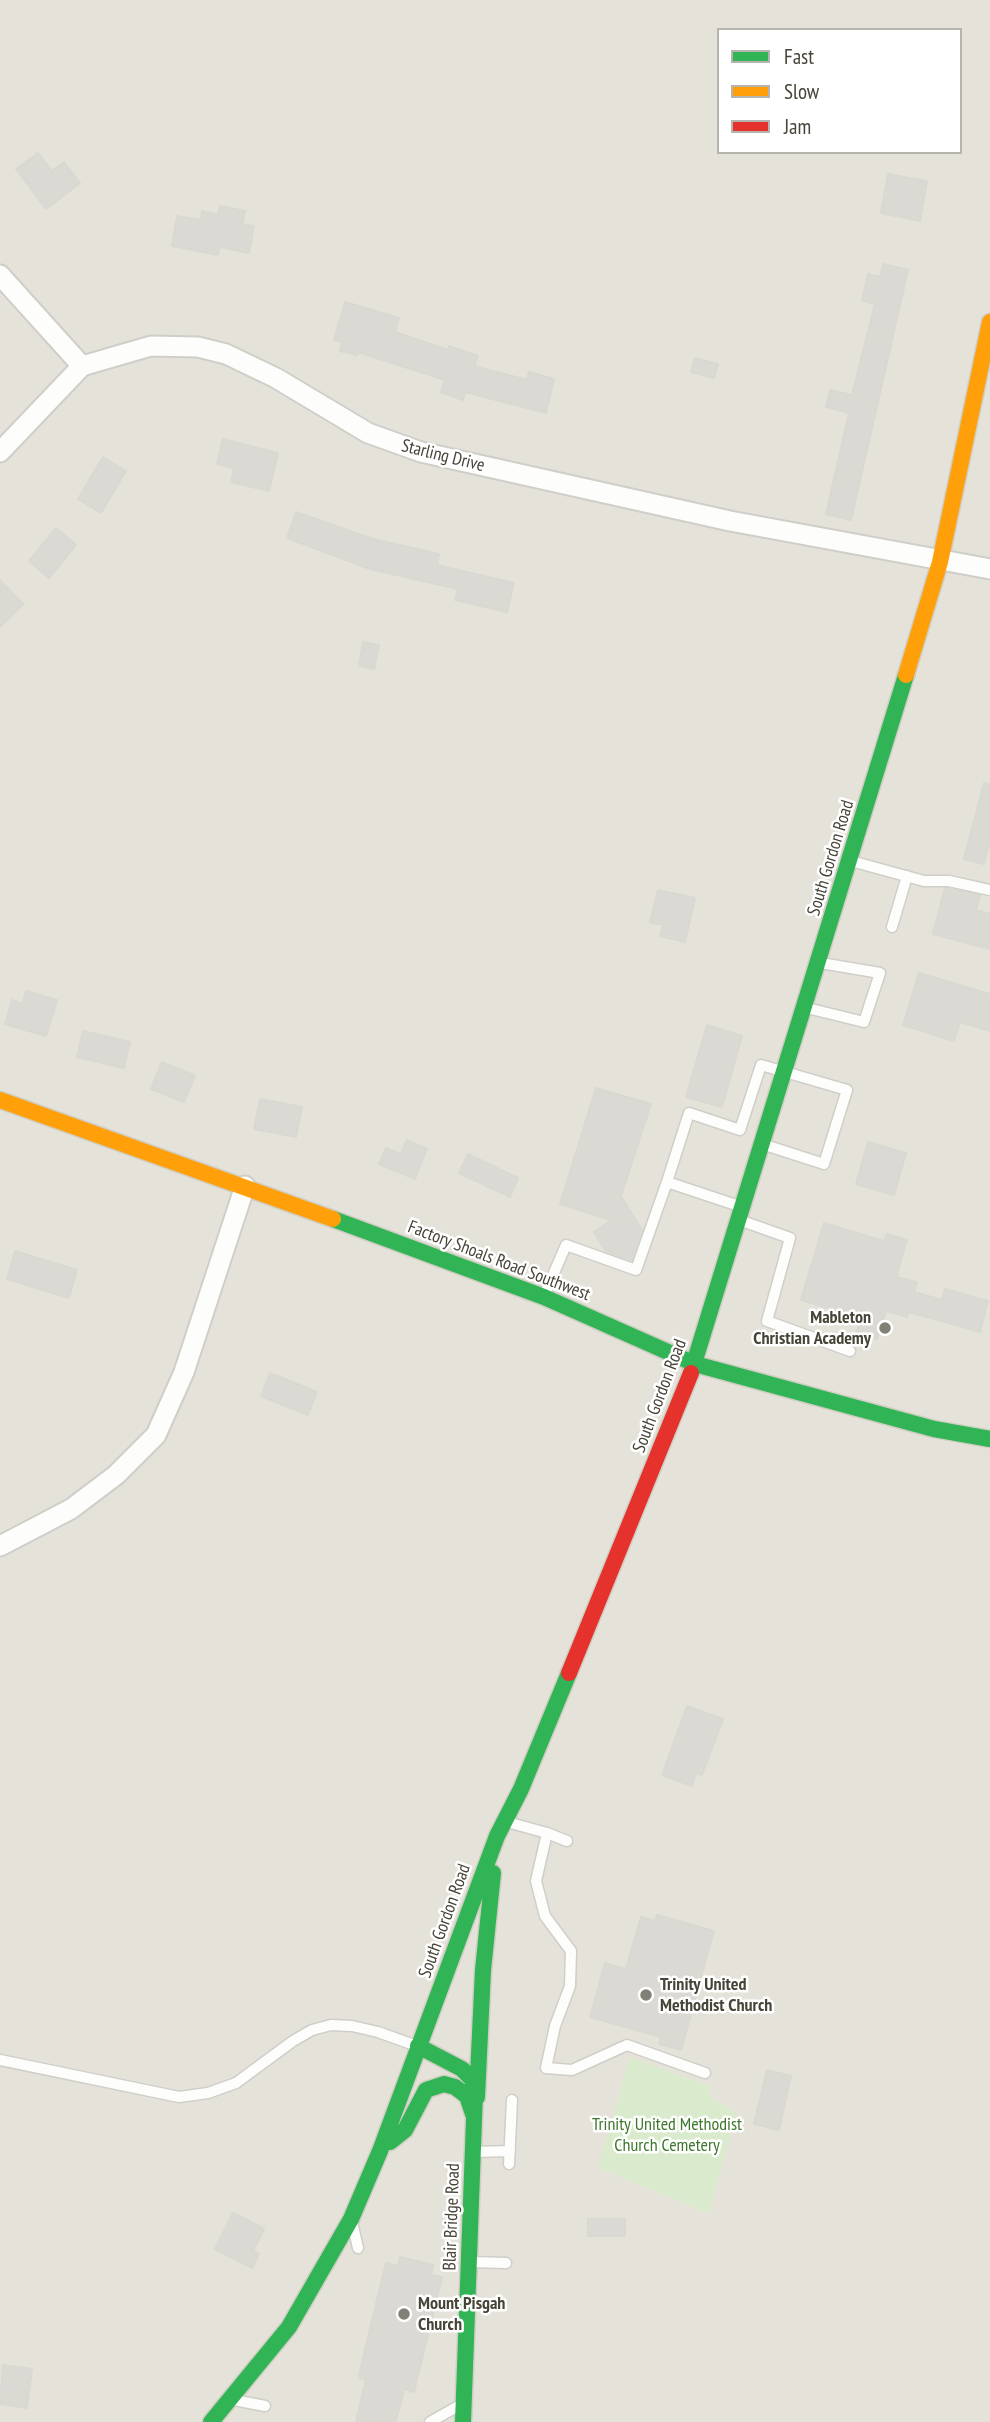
<!DOCTYPE html>
<style>
body{margin:0}
#map{position:relative;width:990px;height:2422px;overflow:hidden;background:#f1f1ec;font-family:"PT Sans Narrow",sans-serif}
canvas{display:block}
.legend{position:absolute;left:717px;top:28px;width:245px;height:126px;box-sizing:border-box;background:#fff;border:2px solid #b5b4af;margin:0;padding:9px 12px;list-style:none;font-size:21px;color:#474337}
.legend li{display:flex;align-items:center;gap:14px;height:35px}
.legend b{width:35px;border:2px solid #b5b4af}
</style>
<div id="map">
<canvas width="990" height="2422"></canvas>
<ul class="legend">
<li><b style="height:9px;background:#30b455"></b>Fast</li>
<li><b style="height:9px;background:#ff9f0a"></b>Slow</li>
<li><b style="height:9px;background:#e5322d"></b>Jam</li>
</ul>
</div>
<script>
const ctx = document.querySelector('canvas').getContext('2d');
ctx.lineJoin = 'round';
function fill(path, color) { ctx.fillStyle = color; ctx.fill(path, 'evenodd'); }
const shape = rows => new Path2D(rows.map(r => 'M' + r).join(''));
function strokePath(path, color, width, dash) { ctx.strokeStyle = color; ctx.lineWidth = width; ctx.lineCap = dash ? 'butt' : 'round'; ctx.setLineDash(dash || []); ctx.stroke(path); }
function drawText(font, color, halo, rows, align = 'center') {
  ctx.font = font + ' "PT Sans Narrow",sans-serif'; ctx.lineWidth = 5; ctx.setLineDash([]); ctx.textBaseline = 'middle'; ctx.strokeStyle = halo; ctx.fillStyle = color; for (const [text, x, y, turn = 0] of rows) {
    ctx.save(); ctx.translate(x, y); ctx.rotate((+turn || 0) * Math.PI / 180); ctx.textAlign = isNaN(turn) ? turn : align; if (halo) ctx.strokeText(text, 0, 0); ctx.fillText(text, 0, 0); ctx.restore();
  }
}
fill(shape([
 [0,0,990,0,990,2422,0,2422],
 [719,30,960,30,960,152,719,152]
]), '#e5e3d9');
fill(shape([
 [630,2057,709,2086,711,2098,736,2112,709,2214,598,2167]
]), '#daebcd');
const building = shape([
 [38,153,52,171,64,162,80,183,46,209,16,169,38,153],
 [888,174,927,181,920,221,881,213,888,174],
 [220,206,245,211,242,224,254,226,249,253,220,247,218,255,172,246,177,216,201,220,202,211,218,215,220,206],
 [883,264,908,270,851,520,826,514,849,413,826,407,830,390,852,395,875,304,862,301,868,274,880,277,883,264],
 [345,302,399,318,395,332,448,350,449,346,478,356,474,366,527,380,529,372,554,379,546,413,465,392,463,400,441,392,445,380,358,352,357,355,340,351,342,342,334,340,345,302],
 [695,358,718,364,714,378,691,372,695,358],
 [223,439,278,453,269,491,231,482,234,468,217,464,223,439],
 [103,457,126,471,101,513,78,499,103,457],
 [296,512,373,539,439,554,437,565,514,583,507,612,455,600,458,589,370,569,287,538,296,512],
 [56,528,76,545,49,578,29,561,56,528],
 [0,580,23,604,0,627,0,580],
 [363,642,379,645,374,669,359,666,363,642],
 [984,783,990,784,990,840,984,864,964,859,984,783],
 [945,888,980,895,976,910,990,914,990,949,933,934,945,888],
 [658,890,695,898,685,942,660,936,663,925,650,922,658,890],
 [919,973,990,994,990,1031,960,1022,954,1041,903,1025,919,973],
 [26,991,57,1000,46,1036,5,1024,12,1000,22,1004,26,991],
 [707,1025,742,1036,722,1107,686,1097,707,1025],
 [83,1031,130,1042,124,1068,77,1057,83,1031],
 [162,1062,195,1076,184,1102,151,1089,162,1062],
 [596,1088,651,1104,621,1196,642,1230,631,1260,606,1251,594,1232,612,1220,560,1204,596,1088],
 [260,1099,302,1107,296,1137,254,1129,260,1099],
 [407,1140,427,1149,415,1179,379,1164,386,1148,401,1154,407,1140],
 [868,1142,906,1153,894,1195,856,1184,868,1142],
 [468,1154,518,1178,510,1197,459,1173,468,1154],
 [824,1223,884,1241,887,1234,907,1240,896,1277,917,1282,914,1292,942,1300,945,1289,988,1301,980,1332,909,1312,907,1317,886,1311,877,1339,856,1333,861,1318,801,1300,824,1223],
 [15,1251,77,1270,69,1298,7,1279,15,1251],
 [270,1373,317,1392,308,1415,261,1396,270,1373],
 [687,1706,723,1719,702,1775,696,1773,692,1786,662,1775,687,1706],
 [657,1915,714,1931,681,2050,659,2044,661,2037,590,2017,605,1963,626,1969,641,1917,655,1921,657,1915],
 [767,2070,791,2076,779,2130,754,2124,767,2070],
 [233,2213,264,2229,253,2251,259,2254,252,2268,215,2249,233,2213],
 [588,2219,625,2219,625,2236,588,2236,588,2219],
 [400,2257,433,2265,431,2275,442,2277,414,2392,404,2389,396,2422,356,2422,366,2379,359,2378,361,2366,386,2263,398,2266,400,2257],
 [3,2365,32,2369,27,2408,0,2404,3,2365]
]);
fill(building, '#dbd9d4');
strokePath(building, '#d9d8d1', 2);
const lane = shape([
 [851,861,924,881,949,881,990,890],
 [892,927,907,876],
 [807,1008,864,1022,880,973,821,963],
 [742,1207,667,1182,689,1113,740,1130,761,1065,847,1090,824,1164,765,1145],
 [742,1221,790,1238,767,1321,850,1351],
 [544,1296,566,1245,636,1270,667,1182],
 [507,1822,547,1833],
 [567,1841,547,1833,536,1881,545,1916,571,1951,570,1986,555,2026,546,2068,572,2070,627,2045,705,2073],
 [0,2060,179,2097,208,2093,236,2083,293,2041,312,2030,331,2025,352,2026,378,2032,417,2046],
 [475,2152,510,2151],
 [509,2164,512,2100],
 [353,2226,358,2248],
 [471,2262,506,2263],
 [234,2400,265,2406],
 [430,2422,460,2405]
]);
const street = shape([
 [0,275,82,366],
 [0,452,82,366,151,346,198,347,226,354,276,378,368,433,421,452,730,521,990,569],
 [0,1546,71,1509,116,1475,156,1435,184,1372,245,1186]
]);
const fast = shape([
 [333,1219,544,1297,695,1364,934,1429,990,1439],
 [691,1373,906,675],
 [418,2046,462,2069,472,2079,475,2092,463,2422],
 [477,2097,483,1970,493,1873],
 [390,2142,405,2130,426,2090,444,2084,455,2087,467,2096,473,2114],
 [211,2422,289,2327,351,2219,380,2151,497,1836,521,1789,569,1673]
]);
const slow = shape([
 [906,675,940,562,990,322],
 [0,1100,333,1219]
]);
const jam = shape([
 [569,1673,691,1373]
]);
strokePath(lane, '#cfcec9', 13);
strokePath(street, '#cfcec9', 23);
strokePath(fast, '#d0cec3', 19);
strokePath(slow, '#d0cec3', 19);
strokePath(jam, '#d0cec3', 19);
strokePath(lane, '#fdfdfc', 10);
strokePath(street, '#fdfdfc', 19);
strokePath(fast, '#30b455', 16);
strokePath(slow, '#ff9f0a', 16);
strokePath(jam, '#e5322d', 16);
for (const [x, y, r, color] of [
 [885,1328,7,"#828076"],
 [646,1995,7,"#828076"],
 [404,2314,7,"#828076"]
]) { const dot = new Path2D(); dot.arc(x, y, r, 0, 2 * Math.PI); ctx.fillStyle = color; ctx.fill(dot); strokePath(dot, '#fff', 2.5); }
drawText('18px', '#474337', '#fff', [
 ["Starling Drive",443,456,14],
 ["South Gordon Road",831,858,-73],
 ["Factory Shoals Road Southwest",499,1261,21],
 ["South Gordon Road",660,1396,-69],
 ["South Gordon Road",445,1921,-70],
 ["Blair Bridge Road",452,2217,-88]
]);
drawText('bold 18px', '#474337', '#fff', [
 ["Mableton",871,1318,"right"],
 ["Christian Academy",871,1339,"right"],
 ["Trinity United",660,1985],
 ["Methodist Church",660,2006],
 ["Mount Pisgah",418,2304],
 ["Church",418,2325]
], 'left');
drawText('18px', '#3d772c', '#fff', [
 ["Trinity United Methodist",667,2125],
 ["Church Cemetery",667,2146]
]);
</script>
